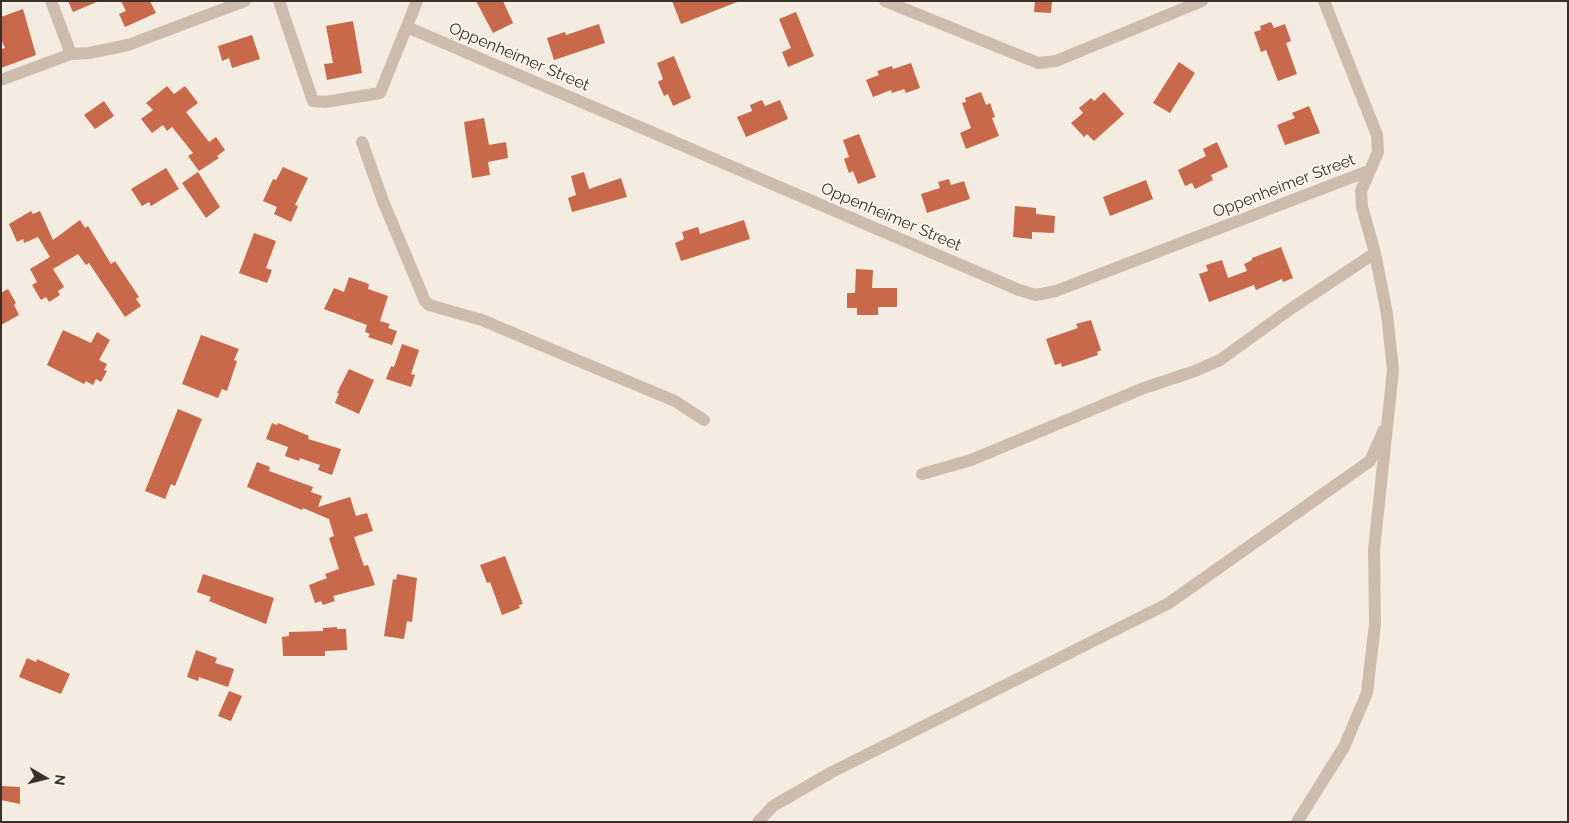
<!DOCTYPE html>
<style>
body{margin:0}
#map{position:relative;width:1569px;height:823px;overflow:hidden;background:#f4ebe1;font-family:Raleway,sans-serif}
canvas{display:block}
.frame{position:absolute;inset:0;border:2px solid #3b302b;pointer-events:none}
.north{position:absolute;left:20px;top:753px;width:50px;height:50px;-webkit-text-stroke:4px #fbf5ee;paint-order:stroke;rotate:98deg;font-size:14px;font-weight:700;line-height:20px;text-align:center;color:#3b302b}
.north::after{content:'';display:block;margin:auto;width:18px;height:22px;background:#3b302b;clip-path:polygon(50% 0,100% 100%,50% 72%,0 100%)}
</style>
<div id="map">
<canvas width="1569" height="823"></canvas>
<div class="frame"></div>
<div class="north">N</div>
</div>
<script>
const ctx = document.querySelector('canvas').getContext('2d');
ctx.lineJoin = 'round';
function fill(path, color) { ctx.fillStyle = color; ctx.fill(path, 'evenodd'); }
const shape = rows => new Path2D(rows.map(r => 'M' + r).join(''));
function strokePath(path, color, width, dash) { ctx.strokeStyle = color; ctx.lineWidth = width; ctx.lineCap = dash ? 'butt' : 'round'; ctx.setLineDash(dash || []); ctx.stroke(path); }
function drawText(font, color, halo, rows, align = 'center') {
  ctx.font = font + ' Raleway,sans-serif'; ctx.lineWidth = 4; ctx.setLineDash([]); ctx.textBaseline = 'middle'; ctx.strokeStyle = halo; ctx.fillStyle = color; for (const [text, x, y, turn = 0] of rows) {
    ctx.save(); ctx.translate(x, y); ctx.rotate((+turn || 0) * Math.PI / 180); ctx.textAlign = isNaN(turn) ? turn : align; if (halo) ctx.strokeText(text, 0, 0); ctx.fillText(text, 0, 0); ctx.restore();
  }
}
fill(shape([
 [68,1,99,1,73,12],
 [121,1,150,1,156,13,125,27,119,14,126,11],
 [476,1,503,1,513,23,493,33],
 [672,1,737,1,737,2,681,24],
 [1035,1,1052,1,1051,13,1034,12],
 [23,9,36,55,1,68,1,49,5,48,1,39,1,17],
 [796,12,814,56,788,67,782,52,791,48,779,19],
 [353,21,362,73,327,80,324,64,333,63,326,26],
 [1271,22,1274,28,1285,24,1291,41,1286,43,1297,74,1278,81,1266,50,1261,52,1254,32,1261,30,1260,26],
 [599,24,605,43,554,60,547,38,565,32,566,35],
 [252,35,260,59,232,68,229,58,222,61,218,46],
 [674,56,691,98,673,106,668,94,664,96,658,82,663,79,657,63],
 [1179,62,1195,73,1170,113,1153,103],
 [911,63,920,88,906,93,904,89,892,93,891,90,873,97,866,80,879,75,877,71,892,66,893,69],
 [167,86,174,94,185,86,198,103,186,112,209,142,216,137,225,150,217,156,219,158,199,171,188,156,193,153,172,127,167,131,163,125,152,133,141,119,153,110,146,103],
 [981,92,986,105,990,103,995,117,992,118,999,136,966,149,960,133,971,128,962,103,966,102,965,98],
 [1104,92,1124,114,1094,141,1087,134,1084,137,1071,123,1083,113,1079,108,1091,98,1094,101],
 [762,100,765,106,780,100,788,119,746,137,737,117,752,111,750,105],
 [104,101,114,116,95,129,84,115],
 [1309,106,1320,133,1285,145,1277,125,1295,118,1292,113],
 [484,118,489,145,506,142,508,158,488,162,490,175,472,178,464,122],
 [859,134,876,177,858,184,853,171,849,173,844,159,849,157,843,140],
 [1217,142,1228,167,1211,175,1213,180,1195,189,1192,183,1185,186,1178,170,1206,156,1203,149],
 [283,167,308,178,295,205,298,206,291,222,274,214,277,207,263,201,273,179,276,180],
 [166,168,179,189,151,206,149,202,142,206,131,189],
 [198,172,220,207,206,218,182,183],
 [584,172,589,189,621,178,627,197,572,212,568,198,576,195,571,176],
 [949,179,951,185,964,181,970,199,927,213,921,194,940,188,938,182],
 [1146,180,1153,199,1110,216,1103,197],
 [1015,206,1036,208,1036,214,1055,216,1054,233,1032,232,1032,239,1013,237],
 [31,211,33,214,40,211,53,240,80,220,85,228,88,226,111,264,115,261,139,297,136,299,141,306,125,317,89,263,86,265,78,254,53,269,64,287,58,291,60,295,49,302,46,297,41,300,32,285,37,282,30,269,50,257,38,237,24,243,23,239,17,242,9,224],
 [744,220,750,239,681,261,675,243,684,239,682,232,698,227,700,234],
 [254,233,276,241,266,268,272,270,267,283,239,273],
 [1281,247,1293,278,1283,282,1282,279,1256,290,1254,285,1209,302,1199,274,1208,271,1206,265,1222,260,1228,278,1247,271,1244,264,1252,260,1252,258],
 [856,269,873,270,872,288,897,288,897,307,878,307,878,315,857,315,857,308,847,308,847,293,855,293],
 [349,277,369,284,368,289,388,296,380,321,390,324,388,328,397,331,392,345,368,337,370,334,365,332,367,325,324,309,334,288,344,292],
 [8,289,16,303,14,305,19,315,1,325,1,293],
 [1091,320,1101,350,1097,352,1098,355,1062,367,1061,363,1055,365,1046,339,1078,328,1076,324],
 [63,330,91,343,97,332,110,340,99,360,107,364,104,370,107,371,101,382,96,379,93,385,86,381,84,384,47,365],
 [201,335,239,349,234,360,237,361,227,391,222,389,218,398,182,384],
 [402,344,419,350,411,374,415,375,411,387,386,379,391,366,394,367],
 [349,369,374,380,359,414,335,403,339,393,337,393],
 [178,409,202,419,175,486,171,484,165,499,145,491],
 [272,423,277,425,278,423,309,436,308,439,341,449,332,475,318,470,320,465,300,458,299,461,285,456,288,447,266,439],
 [257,462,270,467,269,471,313,487,311,492,322,496,318,507,350,497,356,516,367,513,373,531,354,537,364,566,368,565,375,585,333,596,335,601,323,605,321,601,315,603,309,585,327,578,325,574,339,569,329,538,334,536,329,519,303,508,302,510,247,487],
 [505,556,523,604,519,605,520,608,502,615,490,582,487,583,480,565],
 [203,574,274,598,266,624,209,601,211,597,197,592],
 [397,574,417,578,412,622,407,621,404,639,384,636,393,579,396,580],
 [337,627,337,629,346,629,347,650,325,651,325,656,283,656,282,637,289,636,289,632,323,631,323,628],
 [196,650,217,658,215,663,234,669,228,687,199,677,198,681,187,677],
 [27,658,36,662,37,659,70,674,61,694,19,677],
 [229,691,242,696,231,721,218,716],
 [1,786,20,787,20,804,1,800]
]), '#c8694b');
strokePath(shape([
 [51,1,71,54],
 [279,1,313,101,325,102,380,93,417,1],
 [885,1,1038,63,1056,61,1202,1],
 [407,27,1019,290,1036,295,1056,291,1368,171],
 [1,80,71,54,89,53,128,45,245,1],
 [362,142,383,201,425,301,429,305,482,320,579,361,675,401,704,420],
 [922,474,971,460,1144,388,1195,371,1220,360,1292,308,1375,253],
 [758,822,773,806,832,772,1169,603,1370,461,1384,430],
 [1297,822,1344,747,1367,693,1375,624,1374,550,1393,370,1387,314,1375,253,1362,207,1361,191,1378,152,1377,135,1324,1]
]), '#cdbbac', 12);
drawText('16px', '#3b302b', '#fbf5ee', [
 ["Oppenheimer Street",519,57,23],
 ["Oppenheimer Street",1284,186,-21],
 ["Oppenheimer Street",891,217,23]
]);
</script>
